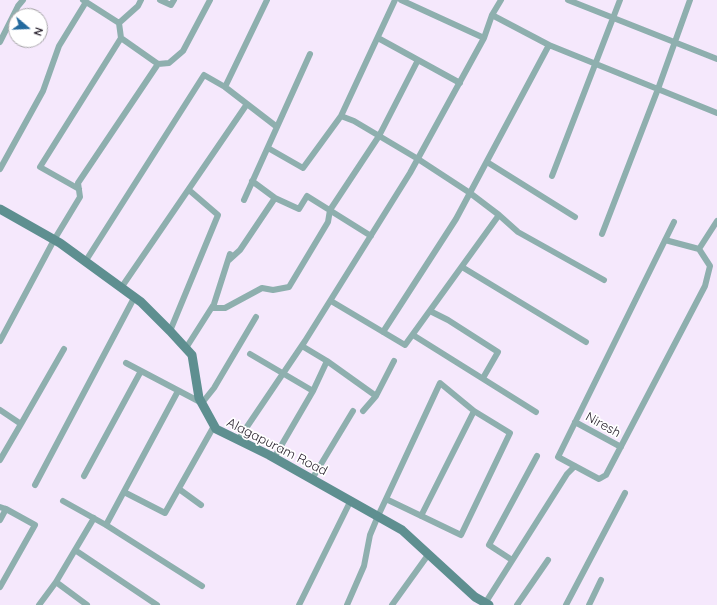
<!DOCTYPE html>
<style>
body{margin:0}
#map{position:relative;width:717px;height:605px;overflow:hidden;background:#f5e8fc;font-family:Quicksand,sans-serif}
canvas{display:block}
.north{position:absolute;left:8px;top:8px;width:40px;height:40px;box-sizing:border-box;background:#fff;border:1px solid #a9a7ab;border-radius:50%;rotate:109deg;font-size:11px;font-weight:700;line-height:16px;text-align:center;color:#29222e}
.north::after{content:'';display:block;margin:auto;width:14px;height:18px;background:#236a9e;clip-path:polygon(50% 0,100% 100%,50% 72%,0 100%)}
</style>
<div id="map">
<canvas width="717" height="605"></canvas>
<div class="north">N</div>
</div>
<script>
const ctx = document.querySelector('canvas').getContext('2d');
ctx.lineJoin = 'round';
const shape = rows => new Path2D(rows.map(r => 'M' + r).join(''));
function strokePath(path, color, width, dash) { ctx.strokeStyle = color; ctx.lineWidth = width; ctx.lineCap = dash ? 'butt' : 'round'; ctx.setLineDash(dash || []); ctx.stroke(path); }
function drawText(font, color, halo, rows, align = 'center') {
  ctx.font = font + ' Quicksand,sans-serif'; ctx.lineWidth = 3.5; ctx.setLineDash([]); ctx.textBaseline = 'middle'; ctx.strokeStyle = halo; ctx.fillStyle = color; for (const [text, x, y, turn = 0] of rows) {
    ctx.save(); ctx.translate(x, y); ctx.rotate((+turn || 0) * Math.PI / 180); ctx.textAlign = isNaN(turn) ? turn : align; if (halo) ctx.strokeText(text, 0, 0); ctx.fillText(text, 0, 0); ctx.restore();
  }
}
strokePath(shape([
 [83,0,119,23,121,38,158,64,169,63,183,51,210,0],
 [160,0,171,5,174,0],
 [401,0,484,38],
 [568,0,717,59],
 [492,15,549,45,717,113],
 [119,23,138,6,141,0],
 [378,38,460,83],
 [0,42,18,6,23,0],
 [225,87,277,127],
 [341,116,354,121,418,159,470,193,499,215,518,232,604,280],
 [268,148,303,168,341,116,395,0],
 [487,162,575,217],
 [0,169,43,91,59,46,86,2],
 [552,176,620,0],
 [252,181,275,198,299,209,307,196,371,236],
 [79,189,40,167,121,38],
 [244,200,310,54],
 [602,234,658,89,690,0],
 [665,240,699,249,710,266,705,286,606,475,599,479,558,457,674,222],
 [699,249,717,221],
 [229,260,240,250,275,198],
 [85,262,204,75,225,87,267,0],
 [462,267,586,342],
 [121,288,247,104],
 [331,301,405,345,499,215],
 [212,308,225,308,262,288,273,290,289,287,328,222,330,210,379,136,418,60],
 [430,311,448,320,498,352,483,378],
 [170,331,218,215,189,190],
 [383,332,456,219,549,45],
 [413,335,536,412],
 [0,341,54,240,80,197,78,183,158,64],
 [302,346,327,361],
 [186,348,214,304,230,254],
 [250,354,313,391],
 [126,363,202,403,214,388,256,317],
 [0,410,21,424,0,460],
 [363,411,376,396,394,361],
 [575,422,621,447],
 [21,424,64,349],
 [238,440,305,341,410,173,484,38,492,15,501,0],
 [274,458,313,391,327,361,376,396],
 [84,476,141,371],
 [312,479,353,411],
 [35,485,134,298],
 [179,489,201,505],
 [124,492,165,513,214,426],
 [63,501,106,525,202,586],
 [0,507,6,509,35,525,0,587],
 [421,516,474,411],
 [0,520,6,509],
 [106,525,178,391],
 [75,550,157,605],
 [512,560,489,545,537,456],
 [56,582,87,605],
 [39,605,56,582,94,518],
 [299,605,351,500],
 [347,605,364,566,370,535,378,516,386,499,440,383,474,411,510,433,461,535,386,499],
 [392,605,428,555],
 [484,605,567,474,575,466],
 [517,605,548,560],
 [566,605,625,493],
 [589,605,601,580]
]), '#8eafae', 6);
strokePath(shape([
 [0,209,60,243,141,302,170,331,192,355,199,398,216,429,269,455,402,530,475,597,489,605]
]), '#5e8f90', 9);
drawText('13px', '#29222e', '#fff', [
 ["Niresh",603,425,29],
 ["Alagapuram Road",277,447,27]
]);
</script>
